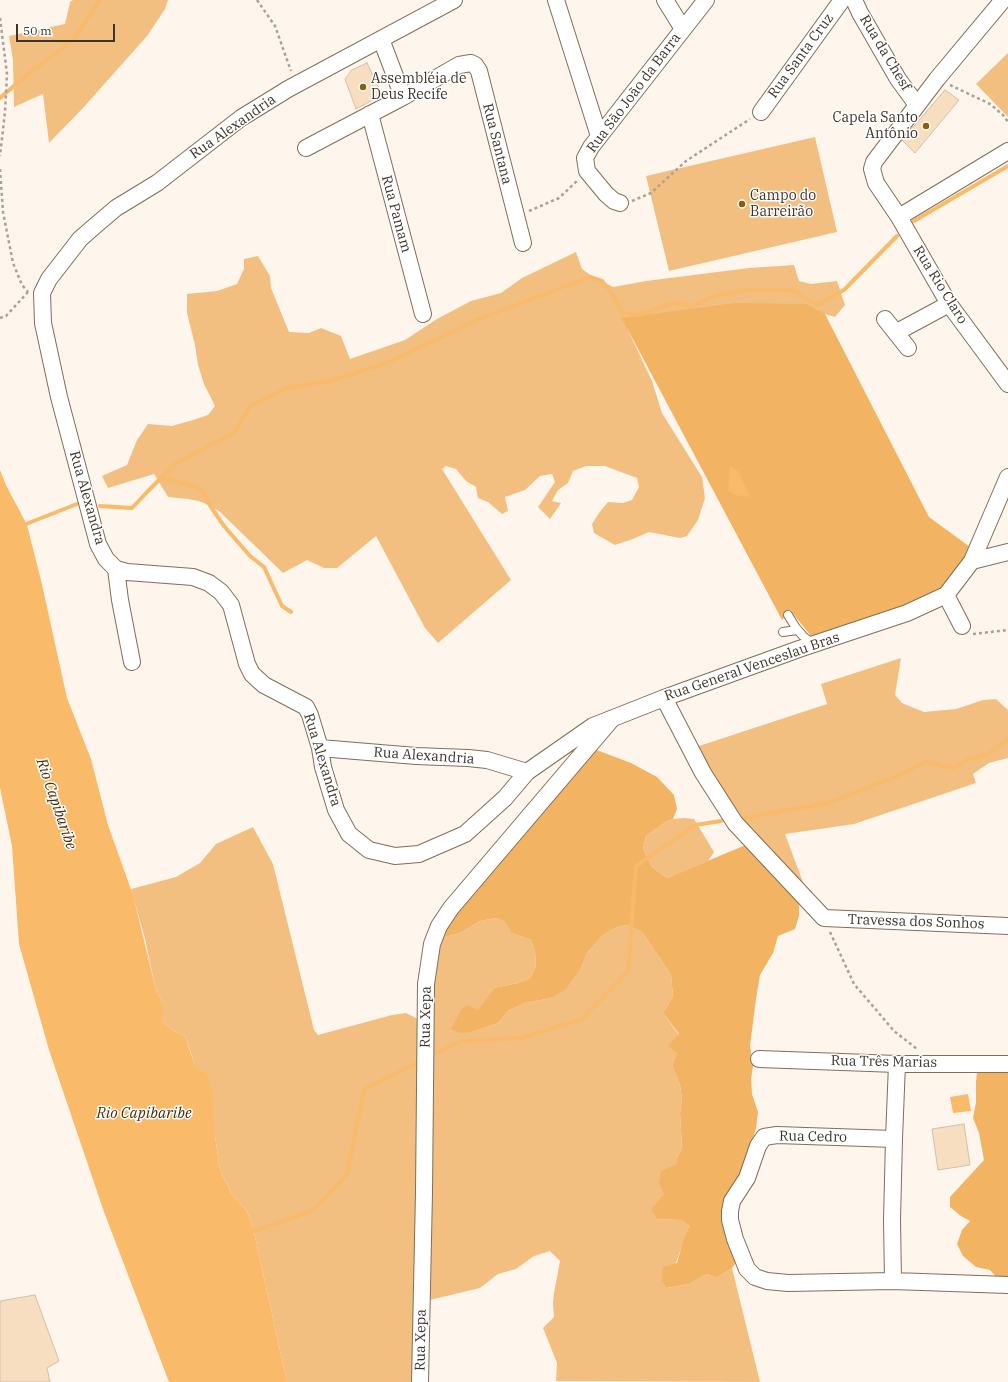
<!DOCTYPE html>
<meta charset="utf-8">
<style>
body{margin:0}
#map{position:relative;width:1008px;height:1382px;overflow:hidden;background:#fef6ec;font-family:"IBM Plex Serif",serif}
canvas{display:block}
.scale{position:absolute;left:16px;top:24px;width:99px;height:18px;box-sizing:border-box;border:2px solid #3c342b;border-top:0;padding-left:5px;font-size:12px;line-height:14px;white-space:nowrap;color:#3c342b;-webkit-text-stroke:3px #fff;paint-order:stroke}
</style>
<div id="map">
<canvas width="1008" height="1382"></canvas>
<div class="scale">50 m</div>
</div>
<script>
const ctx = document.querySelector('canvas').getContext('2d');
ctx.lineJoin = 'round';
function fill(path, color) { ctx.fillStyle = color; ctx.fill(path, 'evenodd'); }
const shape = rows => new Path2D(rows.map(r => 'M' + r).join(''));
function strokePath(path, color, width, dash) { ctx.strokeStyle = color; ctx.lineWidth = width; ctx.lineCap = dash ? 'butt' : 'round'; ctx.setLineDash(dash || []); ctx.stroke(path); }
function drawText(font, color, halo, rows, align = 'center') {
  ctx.font = font + ' "IBM Plex Serif",serif'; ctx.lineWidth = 3; ctx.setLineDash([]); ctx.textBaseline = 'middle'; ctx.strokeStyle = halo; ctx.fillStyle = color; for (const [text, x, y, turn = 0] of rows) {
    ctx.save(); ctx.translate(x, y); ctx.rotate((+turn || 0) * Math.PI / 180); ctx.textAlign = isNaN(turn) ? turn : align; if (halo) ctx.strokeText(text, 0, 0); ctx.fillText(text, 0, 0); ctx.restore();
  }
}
fill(shape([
 [73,0,168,0,165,9,147,36,83,108,49,143,43,94,14,107,13,60,9,36,65,24,70,2],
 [1008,53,1008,117,976,84],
 [815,137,837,232,669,271,646,176],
 [576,252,582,269,589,274,613,287,646,281,749,268,794,265,799,281,811,284,837,281,845,305,835,317,825,314,628,330,652,381,662,413,702,477,705,498,698,520,687,536,680,538,649,532,633,539,615,545,594,533,592,524,599,513,608,502,623,503,632,500,639,487,637,478,605,466,586,466,573,471,568,483,558,490,552,501,561,503,550,519,538,507,555,482,552,474,540,476,525,490,505,497,508,511,502,514,488,502,478,498,476,487,466,481,456,469,446,466,442,469,511,580,438,643,425,628,376,536,337,568,324,568,307,560,283,573,219,511,202,502,189,499,168,497,154,474,108,488,102,476,127,465,137,440,148,424,172,426,193,420,208,415,215,406,204,384,198,365,195,345,187,313,187,294,217,291,237,284,244,269,244,259,258,256,270,276,271,288,289,332,309,333,321,328,341,336,350,359,405,340,437,319,471,301,501,293,522,278],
 [901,658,895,695,902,703,924,712,956,709,983,700,996,699,1008,710,1008,758,989,763,973,774,976,783,854,824,785,834,807,893,753,837,693,748,827,704,821,684],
 [684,818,694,819,714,852,708,861,667,878,652,867,643,849,646,836,664,823,673,819],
 [253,827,273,864,314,1030,318,1035,392,1015,406,1013,416,1018,423,1024,441,933,445,937,460,933,480,921,495,918,504,921,511,933,531,940,535,951,536,966,530,978,518,983,494,988,478,1011,472,1032,498,1023,508,1011,525,1003,551,998,582,966,587,953,603,935,617,927,626,925,642,932,671,975,673,996,663,1013,679,1035,677,1053,672,1066,680,1085,682,1099,680,1113,682,1148,677,1158,677,1164,664,1194,657,1219,684,1220,689,1226,667,1288,689,1284,707,1274,716,1278,732,1268,760,1382,556,1381,557,1363,543,1328,554,1317,553,1303,554,1293,560,1261,550,1251,534,1256,516,1269,498,1274,480,1288,430,1300,428,1098,417,1103,415,1382,287,1382,254,1232,247,1211,232,1194,220,1170,215,1136,191,1053,185,1036,172,1030,162,1021,162,1003,155,986,145,939,131,889,176,877,200,863,216,844]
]), '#f2bf81');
fill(shape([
 [735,303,806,304,825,314,929,517,970,547,962,568,938,596,836,631,811,636,790,610,782,620,628,330,621,318],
 [594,749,631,763,657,777,674,795,677,809,673,819,664,823,646,836,643,849,652,867,667,878,748,844,799,899,799,916,795,929,778,936,773,953,760,975,756,999,750,1046,753,1066,751,1079,752,1094,758,1112,756,1128,746,1163,738,1182,737,1261,732,1268,716,1278,707,1274,689,1284,667,1288,662,1281,663,1267,677,1263,683,1241,689,1226,683,1220,657,1219,651,1210,664,1194,659,1184,661,1171,677,1164,677,1158,682,1148,680,1113,682,1099,680,1085,672,1066,677,1053,668,1046,679,1034,663,1013,673,996,671,975,642,932,626,925,617,927,603,935,587,953,582,966,566,989,551,998,525,1003,508,1011,498,1023,472,1032,460,1033,451,1029,462,1009,468,1005,478,1010,494,988,518,983,530,978,536,966,535,951,531,940,511,933,504,921,495,918,480,921,460,933,445,937,441,933,446,924],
 [977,1072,1008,1073,1008,1280,998,1279,990,1270,976,1267,963,1256,957,1244,962,1230,970,1221,961,1216,950,1207,950,1197,984,1160,979,1133,973,1118,976,1102,976,1082]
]), '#f2b363');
fill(shape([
 [730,465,740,473,743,482,751,497,735,495,728,491],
 [0,470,6,485,27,525,41,580,67,698,91,759,108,825,133,895,155,986,162,1003,162,1021,172,1030,185,1036,195,1066,208,1075,212,1096,215,1136,220,1170,232,1194,247,1211,254,1232,287,1382,169,1382,104,1212,49,1050,19,944,12,846,0,788],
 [968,1094,971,1111,953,1113,950,1097]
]), '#f9ba6a');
strokePath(shape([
 [0,98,28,74,72,41,100,0],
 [914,221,1008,166],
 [161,478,197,487,204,493,211,507,224,526,250,556,264,567,282,606,291,612],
 [100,506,132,508,148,491,176,463,234,433,251,405,287,388,334,380,389,362,479,319,590,277,602,281,615,298,622,313,638,315,674,303,691,306,718,295,746,290,792,290,804,298,818,305,844,290,897,236],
 [21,526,77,504],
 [744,818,827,803,893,778,926,762,954,768,969,759,989,754,1008,738],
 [436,1053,462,1041,522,1038,582,1019,628,971,636,866,695,825,721,821],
 [249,1233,314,1210,347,1174,364,1089,415,1064]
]), '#f9ba6a', 4);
const building = shape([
 [367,63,382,95,356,109,345,79,352,70,367,63],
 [945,90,959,100,915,153,902,140,945,90],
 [964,1124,970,1165,938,1170,932,1129,964,1124],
 [35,1295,59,1361,47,1368,50,1382,0,1382,0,1301,35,1295]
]);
fill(building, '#f8dec0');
strokePath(building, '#d3bfa7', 1);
const lane = shape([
 [788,615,796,628,803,636,809,641,815,642],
 [783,632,797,630]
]);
const street = shape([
 [454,0,288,89,241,118,157,183,116,208,96,225,80,239,49,279,42,293,43,323,59,397,98,544,106,559,116,569,127,572,193,577,209,583,221,592,231,605,247,664,252,674,264,685,306,707,310,715,320,748,323,767,336,810,349,834,369,850,395,856,419,854,465,834,505,798,527,772,593,726,664,698,799,649,907,613,946,595,972,561,1008,477],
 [556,0,599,136],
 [665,0,683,29],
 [854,0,860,13,898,79,917,105],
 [1003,0,937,79,874,162,872,169,876,183,899,217,949,304,1008,384],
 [381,39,403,97],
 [761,112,842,0],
 [370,114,423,314],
 [306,148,403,97,459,65,471,63,475,65,479,71,523,243],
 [620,203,614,201,606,194,587,171,585,158,591,147,706,0],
 [899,217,1008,151],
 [885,319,908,348],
 [897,332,949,304],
 [972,561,1008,552],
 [116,569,120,600,132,662],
 [946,595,962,626],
 [664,698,703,773,735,823,824,918,1008,926],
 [320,748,416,756,468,758,487,760,527,772],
 [759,1059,897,1064,1008,1064],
 [894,1139,777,1135,764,1137,758,1146,747,1178,732,1201,730,1211,730,1220,735,1239,747,1269,755,1277,767,1281,788,1283,893,1281,1008,1285],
 [893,1281,892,1220,894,1139,897,1064],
 [420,1382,424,1192,426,984,432,944,439,926,451,908,611,720]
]);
strokePath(lane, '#806e58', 10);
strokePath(street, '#806e58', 18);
strokePath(shape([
 [257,0,275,26,291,71],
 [0,18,7,74,5,112,0,156],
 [950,85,990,104,1003,115,1008,122],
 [0,169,3,212,13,263,22,285,28,292],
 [632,201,651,193,686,161,750,119],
 [529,211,559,198,578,180],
 [0,318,6,316,28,292],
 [973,634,1008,630],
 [830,932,854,984,894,1031,917,1049]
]), '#a9a197', 2.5, [3, 3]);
strokePath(lane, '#fff', 8);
strokePath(street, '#fff', 16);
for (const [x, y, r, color] of [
 [363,87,4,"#8f5c0a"],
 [926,126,4,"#8f5c0a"],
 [742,204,4,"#8f5c0a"]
]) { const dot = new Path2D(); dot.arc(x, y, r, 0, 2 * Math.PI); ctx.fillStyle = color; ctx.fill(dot); strokePath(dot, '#fff', 1.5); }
drawText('14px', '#3c342b', '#fff', [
 ["Rua da Chesf",885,53,59],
 ["Rua Santa Cruz",801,56,-54],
 ["Rua São João da Barra",634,93,-53],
 ["Rua Alexandria",233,127,-35],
 ["Rua Santana",497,144,76],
 ["Rua Pamam",396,214,75],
 ["Rua Rio Claro",940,285,58],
 ["Rua Alexandra",87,498,74],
 ["Rua General Venceslau Bras",752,667,-19],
 ["Rua Alexandria",424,756,4],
 ["Rua Alexandra",322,760,73],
 ["Travessa dos Sonhos",916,922,2],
 ["Rua Xepa",426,1017,-89],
 ["Rua Três Marias",884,1062,1],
 ["Rua Cedro",813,1137,1],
 ["Rua Xepa",421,1340,-89]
]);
drawText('14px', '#3c342b', '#fff', [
 ["Assembléia de",371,79],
 ["Deus Recife",371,95],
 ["Capela Santo",918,118,"right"],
 ["Antônio",918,134,"right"],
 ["Campo do",750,196],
 ["Barreirão",750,212]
], 'left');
drawText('italic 15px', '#452c08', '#fff', [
 ["Rio Capibaribe",56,804,71],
 ["Rio Capibaribe",144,1114]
]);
</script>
